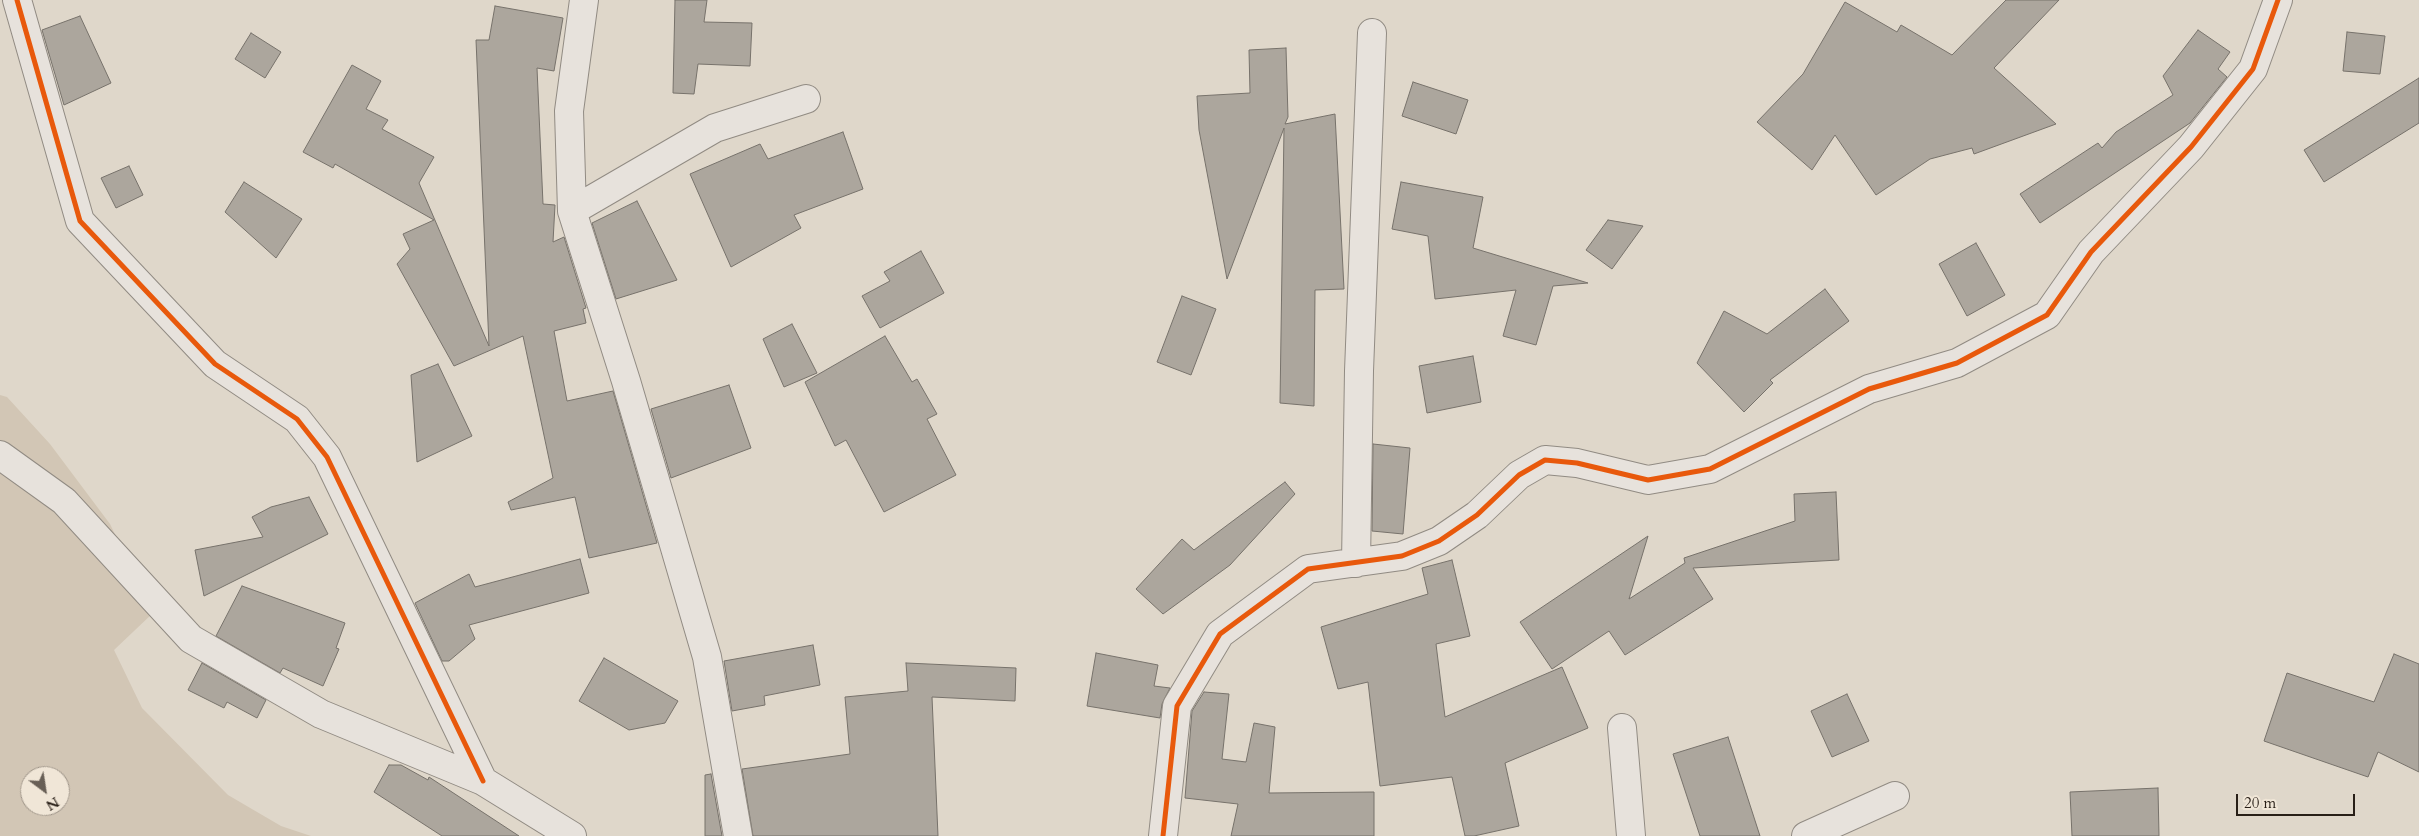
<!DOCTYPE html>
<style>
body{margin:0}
#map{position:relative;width:2419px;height:836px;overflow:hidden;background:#dfd7ca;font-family:Cardo,serif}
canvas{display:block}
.north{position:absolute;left:20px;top:766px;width:50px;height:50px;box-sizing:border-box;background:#f0e6d7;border:1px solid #a0968a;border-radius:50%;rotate:149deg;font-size:14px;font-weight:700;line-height:20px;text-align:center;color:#281f17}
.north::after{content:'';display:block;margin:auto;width:18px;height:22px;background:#685f56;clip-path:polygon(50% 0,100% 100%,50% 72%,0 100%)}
.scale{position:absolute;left:2236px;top:794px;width:119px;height:22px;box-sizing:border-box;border:2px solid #281f17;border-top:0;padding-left:6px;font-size:15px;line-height:18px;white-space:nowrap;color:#281f17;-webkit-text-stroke:4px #f0e6d7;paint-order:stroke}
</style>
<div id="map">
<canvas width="2419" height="836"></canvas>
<div class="north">N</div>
<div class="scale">20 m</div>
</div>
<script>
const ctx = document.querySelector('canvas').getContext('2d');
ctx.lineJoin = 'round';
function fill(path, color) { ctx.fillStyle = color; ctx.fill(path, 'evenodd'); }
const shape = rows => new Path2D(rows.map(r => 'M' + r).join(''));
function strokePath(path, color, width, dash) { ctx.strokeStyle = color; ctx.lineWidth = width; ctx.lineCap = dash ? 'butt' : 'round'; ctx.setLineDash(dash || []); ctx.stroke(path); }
fill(shape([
 [0,395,7,397,50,444,110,524,153,613,114,650,142,708,228,795,281,826,311,836,0,836],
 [30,776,60,776,60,806,30,806]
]), '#d2c6b5');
const building = shape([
 [675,0,707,0,704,22,752,23,750,66,698,64,694,94,673,93,675,0],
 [2006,0,2059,0,1994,68,2056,124,1974,154,1972,148,1930,159,1876,195,1835,135,1812,170,1757,122,1803,74,1845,2,1897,32,1901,25,1952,55,2006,0],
 [495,6,563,18,554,71,537,68,543,204,555,205,553,242,564,237,586,308,583,309,586,323,554,331,567,401,613,391,657,543,589,558,575,497,511,510,508,502,553,478,523,336,454,366,397,264,410,249,403,234,434,220,335,164,333,168,303,152,352,65,381,81,366,109,388,120,382,129,434,157,419,183,489,346,476,40,489,40,495,6],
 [80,16,111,83,64,105,42,30,80,16],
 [2198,30,2230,52,2218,69,2227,77,2190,123,2040,223,2020,194,2098,143,2102,148,2116,132,2173,95,2163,76,2198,30],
 [2347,32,2385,36,2380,74,2343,71,2347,32],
 [251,33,281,52,265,78,235,59,251,33],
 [1286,48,1288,117,1285,124,1335,114,1344,289,1315,290,1314,406,1280,403,1284,128,1227,279,1199,130,1197,96,1250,93,1249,50,1286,48],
 [2419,78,2419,123,2324,182,2304,150,2419,78],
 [1413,82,1468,100,1456,134,1402,116,1413,82],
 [843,132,863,189,794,215,801,228,731,267,690,174,760,144,768,159,843,132],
 [129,166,143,195,116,208,101,178,129,166],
 [244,182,302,219,276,258,225,212,244,182],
 [1401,182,1483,197,1473,248,1588,283,1553,286,1536,345,1503,336,1516,290,1435,299,1428,236,1392,229,1401,182],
 [637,201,677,280,616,299,592,223,637,201],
 [1608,220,1643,226,1612,269,1586,250,1608,220],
 [1976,243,2005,295,1967,316,1939,264,1976,243],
 [921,251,944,293,880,328,862,296,890,281,884,272,921,251],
 [1825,289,1849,321,1770,380,1773,383,1744,412,1697,363,1724,311,1767,334,1825,289],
 [1182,296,1216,309,1191,375,1157,362,1182,296],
 [792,324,817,373,784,387,763,339,792,324],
 [885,336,912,382,917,379,937,414,927,419,956,475,884,512,846,440,835,446,805,382,885,336],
 [1473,356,1481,402,1427,413,1419,366,1473,356],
 [438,364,472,436,417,462,411,375,438,364],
 [729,385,751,448,671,478,651,409,729,385],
 [1373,444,1410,448,1403,534,1372,531,1373,444],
 [1285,482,1295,494,1230,565,1163,614,1136,589,1182,539,1194,550,1285,482],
 [1836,492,1839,560,1693,568,1713,599,1625,655,1609,631,1552,669,1520,622,1648,536,1629,599,1685,563,1684,558,1795,521,1794,494,1836,492],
 [309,497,328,534,204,596,195,550,263,537,252,517,271,507,309,497],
 [580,559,589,593,469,625,475,639,449,661,442,661,415,603,469,574,475,587,580,559],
 [1452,560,1470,636,1436,644,1445,717,1562,667,1588,728,1505,763,1519,826,1474,836,1465,836,1452,777,1380,786,1368,682,1338,689,1321,627,1428,594,1422,568,1452,560],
 [242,586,345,623,336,648,339,649,323,686,283,668,280,673,216,636,242,586],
 [813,645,820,685,764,696,765,705,732,711,724,661,813,645],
 [1096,653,1158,665,1154,686,1170,688,1162,704,1160,718,1087,706,1096,653],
 [2394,654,2419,664,2419,772,2378,752,2368,777,2264,741,2287,673,2374,702,2394,654],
 [604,658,678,701,665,723,629,730,579,701,604,658],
 [202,663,266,700,257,718,227,702,224,708,188,690,202,663],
 [906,663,1016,668,1015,701,932,697,938,836,753,836,742,769,850,754,845,697,908,691,906,663],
 [1204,692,1229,694,1222,759,1246,762,1254,723,1275,727,1269,793,1374,792,1374,836,1231,836,1238,804,1185,798,1192,711,1204,692],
 [1847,694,1869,741,1832,757,1811,711,1847,694],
 [1728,737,1760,836,1700,836,1673,754,1728,737],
 [389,765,401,765,428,780,429,777,519,836,442,836,374,792,389,765],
 [711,774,722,836,705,836,705,775,711,774],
 [2158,788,2159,836,2072,836,2070,792,2158,788]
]);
fill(building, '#aca69d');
strokePath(building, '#77726b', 1);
const minor = shape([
 [17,0,80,221,215,364,297,419,327,457,483,781],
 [584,0,569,111,572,211,626,381,707,657,738,836],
 [572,211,715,128,806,99],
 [0,455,64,501,191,639,321,714,483,781,572,836],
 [1356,563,1359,371,1372,33],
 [1622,728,1631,836],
 [1163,836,1177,706,1220,634,1308,569,1402,556,1439,541,1477,515,1519,475,1545,460,1577,463,1648,480,1710,469,1869,389,1957,363,2047,315,2091,252,2191,147,2253,69,2278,0],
 [1806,836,1895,796]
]);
strokePath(minor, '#918b83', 30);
strokePath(minor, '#e7e2dc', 28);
strokePath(shape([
 [17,0,80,221,215,364,297,419,327,457,483,781],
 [1163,836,1177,706,1220,634,1308,569,1402,556,1439,541,1477,515,1519,475,1545,460,1577,463,1648,480,1710,469,1869,389,1957,363,2047,315,2091,252,2191,147,2253,69,2278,0]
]), '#e8590c', 5);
</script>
